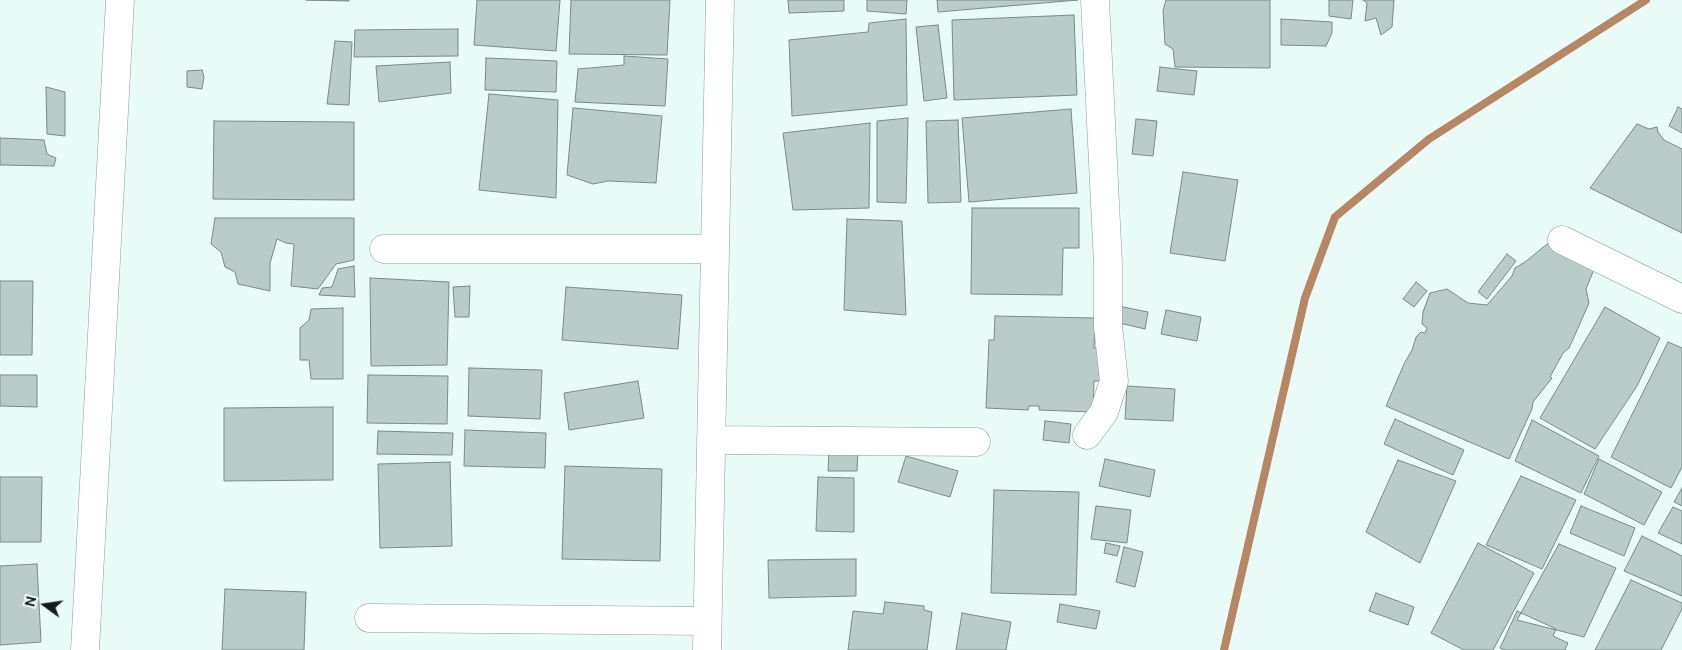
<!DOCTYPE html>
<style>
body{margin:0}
#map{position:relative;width:1682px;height:650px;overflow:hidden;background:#e8fbf6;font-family:Ubuntu,sans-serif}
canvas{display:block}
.north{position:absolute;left:20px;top:580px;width:50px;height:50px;-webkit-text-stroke:4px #e8fbf6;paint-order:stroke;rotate:284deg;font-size:14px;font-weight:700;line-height:20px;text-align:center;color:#131a18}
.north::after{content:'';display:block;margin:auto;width:18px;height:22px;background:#131a18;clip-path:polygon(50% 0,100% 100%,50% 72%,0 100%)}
</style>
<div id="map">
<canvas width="1682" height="650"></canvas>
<div class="north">N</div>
</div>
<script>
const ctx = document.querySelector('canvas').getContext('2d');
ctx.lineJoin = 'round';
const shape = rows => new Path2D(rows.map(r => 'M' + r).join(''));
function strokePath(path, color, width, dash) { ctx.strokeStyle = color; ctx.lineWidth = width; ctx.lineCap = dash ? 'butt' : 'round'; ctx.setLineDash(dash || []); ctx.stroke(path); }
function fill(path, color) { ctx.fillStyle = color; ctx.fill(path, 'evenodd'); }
strokePath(shape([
 [1224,650,1305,298,1335,217,1429,139,1646,0]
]), '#b78662', 8);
const building = shape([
 [306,0,349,0,349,1,306,0],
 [477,0,560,0,556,51,474,45,477,0],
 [571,0,670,0,667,55,569,54,571,0],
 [788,0,844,0,844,11,789,13,788,0],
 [867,0,907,0,906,14,867,11,867,0],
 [937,0,1078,0,938,12,937,0],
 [1166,0,1270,0,1270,68,1175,67,1173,49,1165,44,1163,11,1166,0],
 [1329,0,1353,0,1351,19,1329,16,1329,0],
 [1363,0,1394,0,1392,27,1381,35,1376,18,1365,21,1367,3,1363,0],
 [1074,15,1077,95,954,100,952,20,1074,15],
 [906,19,907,105,792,116,789,40,868,32,869,23,906,19],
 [1281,19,1332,22,1332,33,1326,46,1281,45,1281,19],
 [938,25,947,98,924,101,916,27,938,25],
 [458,29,458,56,354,57,355,30,458,29],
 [335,41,352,42,349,105,327,104,335,41],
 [624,56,668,59,665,106,575,102,578,69,624,65,624,56],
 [486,58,557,61,556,92,485,90,486,58],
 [450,62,451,93,379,102,376,66,450,62],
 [1160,67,1197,71,1194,95,1157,91,1160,67],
 [202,70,204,77,202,89,187,87,187,71,202,70],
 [46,87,65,92,65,136,47,134,46,87],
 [489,94,558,100,556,198,479,190,489,94],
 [1678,107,1682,109,1682,133,1669,126,1678,107],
 [573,108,662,116,656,183,608,181,593,184,567,175,573,108],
 [1071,109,1077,193,969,202,962,118,1071,109],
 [908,118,906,203,877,202,877,121,908,118],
 [1136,119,1157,121,1153,156,1132,154,1136,119],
 [958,120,961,202,928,203,926,121,958,120],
 [214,121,354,122,354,200,213,199,214,121],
 [870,123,869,208,793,210,783,133,870,123],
 [1637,124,1649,129,1657,127,1658,132,1664,140,1682,149,1682,233,1590,188,1637,124],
 [0,138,44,140,47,154,56,158,54,166,0,165,0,138],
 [1183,172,1238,180,1225,261,1170,253,1183,172],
 [972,208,1079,208,1079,248,1063,248,1062,295,971,294,972,208],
 [215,218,354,218,354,260,336,264,318,289,291,286,294,244,286,243,277,239,270,263,270,291,238,284,235,272,225,267,221,252,211,244,215,218],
 [847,219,902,221,906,315,844,310,847,219],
 [1551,241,1595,267,1586,289,1589,303,1574,337,1569,348,1563,353,1550,377,1552,378,1533,402,1532,409,1509,459,1386,406,1404,364,1412,350,1416,337,1421,332,1425,333,1427,328,1422,324,1423,312,1430,293,1447,289,1468,303,1487,305,1512,276,1515,268,1525,262,1551,241],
 [1507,254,1516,261,1487,299,1478,292,1507,254],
 [354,266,355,297,319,295,322,288,332,287,338,269,354,266],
 [370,278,449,282,447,365,371,366,370,278],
 [0,281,33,281,32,355,0,355,0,281],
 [1416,282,1427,291,1414,307,1403,299,1416,282],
 [470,286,469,317,455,317,453,287,470,286],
 [566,287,682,295,678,349,562,340,566,287],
 [1118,306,1148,312,1145,329,1115,322,1118,306],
 [1605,307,1660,338,1637,386,1595,449,1540,418,1605,307],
 [343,308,343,379,311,379,309,360,300,360,300,328,309,320,311,309,343,308],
 [1166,310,1201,317,1197,341,1161,334,1166,310],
 [995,316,1095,318,1094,348,1104,349,1102,381,1094,381,1093,412,1039,410,1039,406,1029,406,1028,410,986,408,989,340,994,340,995,316],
 [1668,342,1682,348,1682,467,1671,488,1611,457,1668,342],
 [469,368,542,370,540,419,468,416,469,368],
 [0,375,37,375,37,407,0,406,0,375],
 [368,375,448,376,447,424,367,423,368,375],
 [638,381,644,418,569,430,564,393,638,381],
 [1127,386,1175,389,1173,421,1125,419,1127,386],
 [333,407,333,480,224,481,224,408,333,407],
 [1395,419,1464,450,1453,475,1384,444,1395,419],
 [1532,420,1599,456,1581,493,1515,461,1532,420],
 [1045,421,1071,424,1069,443,1043,440,1045,421],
 [465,430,546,433,545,468,464,466,465,430],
 [378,431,453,433,452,455,377,454,378,431],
 [829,449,858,449,857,471,828,471,829,449],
 [906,456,958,471,950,497,898,482,906,456],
 [1105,459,1155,470,1150,497,1099,486,1105,459],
 [1599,459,1662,492,1644,525,1584,494,1599,459],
 [1398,460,1456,481,1420,563,1366,532,1398,460],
 [450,462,452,546,380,548,378,464,450,462],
 [565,466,662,469,660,561,562,559,565,466],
 [1521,476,1576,500,1542,569,1486,545,1521,476],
 [0,477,42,477,41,542,0,542,0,477],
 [818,477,854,478,854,532,816,531,818,477],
 [1682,488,1682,506,1674,502,1682,488],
 [994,490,1079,492,1076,595,991,593,994,490],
 [1096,506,1131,510,1127,543,1091,539,1096,506],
 [1581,506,1635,528,1624,556,1570,533,1581,506],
 [1673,507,1682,511,1682,544,1658,533,1673,507],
 [1642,536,1682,556,1682,596,1624,571,1642,536],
 [1106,543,1120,546,1117,556,1104,553,1106,543],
 [1478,543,1534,573,1493,650,1464,650,1431,633,1478,543],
 [1559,544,1616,568,1584,637,1517,620,1559,544],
 [1124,547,1143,552,1135,587,1116,582,1124,547],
 [856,559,856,596,769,598,768,560,856,559],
 [37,564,41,642,0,645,0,566,37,564],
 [1631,580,1682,603,1682,609,1661,650,1595,650,1631,580],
 [225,589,306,592,304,650,222,650,225,589],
 [1376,593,1414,607,1408,625,1369,611,1376,593],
 [885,602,924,606,924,610,932,612,927,650,848,650,853,611,883,614,885,602],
 [1060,604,1100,611,1096,629,1057,622,1060,604],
 [1517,611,1556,629,1553,636,1568,643,1565,650,1505,650,1500,648,1517,611],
 [962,613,1011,622,1006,650,956,650,962,613]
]);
fill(building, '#baccc7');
strokePath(building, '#7a8b87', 1);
const minor = shape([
 [1562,240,1682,299],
 [384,249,715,249],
 [1087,435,1104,412,1114,381,1108,326,1108,264,1095,0],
 [711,440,976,442],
 [369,618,707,621],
 [85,650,120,0],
 [707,650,720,0]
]);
strokePath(minor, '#8d9e99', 29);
strokePath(minor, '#fff', 28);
</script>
